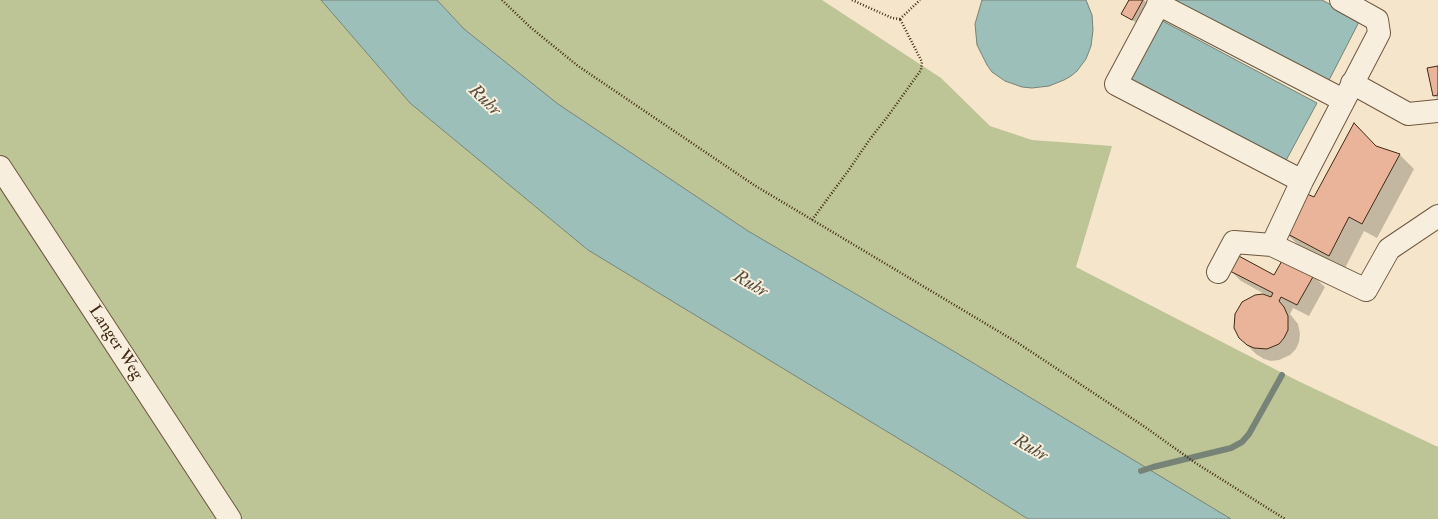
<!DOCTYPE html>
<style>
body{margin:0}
canvas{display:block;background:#f5e5ca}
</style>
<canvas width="1438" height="519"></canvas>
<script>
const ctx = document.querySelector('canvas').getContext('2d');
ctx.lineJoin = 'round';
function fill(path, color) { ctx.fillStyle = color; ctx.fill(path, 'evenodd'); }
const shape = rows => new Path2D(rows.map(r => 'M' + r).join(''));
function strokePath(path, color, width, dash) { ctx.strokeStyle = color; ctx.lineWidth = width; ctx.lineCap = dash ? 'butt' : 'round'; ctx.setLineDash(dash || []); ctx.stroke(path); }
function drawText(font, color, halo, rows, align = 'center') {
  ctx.font = font + ' "IM FELL Double Pica",serif'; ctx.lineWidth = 4; ctx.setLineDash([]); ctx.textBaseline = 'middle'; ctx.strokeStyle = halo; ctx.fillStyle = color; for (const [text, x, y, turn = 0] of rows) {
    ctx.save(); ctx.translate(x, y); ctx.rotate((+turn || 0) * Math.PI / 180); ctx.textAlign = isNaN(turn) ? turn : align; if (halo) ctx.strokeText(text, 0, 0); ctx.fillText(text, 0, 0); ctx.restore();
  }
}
fill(shape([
 [0,0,321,0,410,103,588,250,947,468,1028,519,0,519],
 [437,0,822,0,941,78,990,126,1032,140,1112,146,1076,267,1298,381,1438,447,1438,519,1231,519,955,352,748,231,558,104,464,29]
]), '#bdc496');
const water = shape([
 [321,0,437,0,464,29,558,104,748,231,955,352,1231,519,1028,519,947,468,588,250,410,103,321,0],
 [982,0,1086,0,1092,15,1093,30,1091,46,1086,59,1077,71,1071,76,1064,80,1049,86,1032,88,1022,87,1005,81,992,72,987,65,977,45,975,24,982,0],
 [1168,0,1322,0,1360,20,1327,84,1168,0],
 [1157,18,1317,103,1283,166,1123,83,1157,18]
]);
fill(water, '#9cbfb9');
strokePath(water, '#778376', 1);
fill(shape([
 [1130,0,1144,0,1147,3,1137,23,1127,17,1123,13],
 [1438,67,1438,100,1434,95],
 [1377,148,1400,155,1414,169,1377,238,1364,231,1344,270,1299,246,1285,232,1315,199],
 [1230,270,1275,276,1313,276,1325,287,1309,316,1293,308,1290,314,1298,324,1300,334,1299,342,1296,349,1290,355,1279,360,1271,361,1264,359,1256,354,1244,342,1270,297,1241,281]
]), '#0003');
strokePath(shape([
 [1141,471,1153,467,1231,448,1242,442,1249,434,1282,375]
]), '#778376', 6);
const building = shape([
 [1129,0,1143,0,1132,20,1121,14,1129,0],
 [1438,66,1438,95,1433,96,1427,68,1438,66],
 [1354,123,1376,146,1400,154,1362,224,1349,217,1329,256,1284,232,1305,193,1314,197,1354,123],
 [1237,255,1274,275,1283,259,1314,275,1297,305,1281,297,1279,301,1284,307,1288,316,1288,330,1284,338,1279,344,1267,349,1254,348,1247,345,1239,338,1234,328,1235,314,1242,302,1255,295,1263,294,1271,297,1273,293,1228,270,1237,255]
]);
fill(building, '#e9b49a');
strokePath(building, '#402912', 1);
const minor = shape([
 [1161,0,1116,84,1302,181],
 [1158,4,1343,100],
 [1352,83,1408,114,1438,111],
 [0,167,230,519],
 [1272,245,1302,181,1379,33,1377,20,1341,0],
 [1218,272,1234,242,1272,245,1366,290,1389,249,1438,216]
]);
strokePath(minor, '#6d5840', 24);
strokePath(shape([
 [502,0,530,27,578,66,754,185,1018,343,1145,427,1197,464,1285,519],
 [852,0,892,18,900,19],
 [900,19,920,0],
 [812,220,848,171,870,139,888,116,921,70,922,62,900,19]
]), '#402912', 2.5, [1, 2]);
strokePath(minor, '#f8eedd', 22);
drawText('17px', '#402912', '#f8eedd', [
 ["Langer Weg",115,343,57]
]);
drawText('italic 18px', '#574e3c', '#f8eedd', [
 ["Ruhr",484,101,44],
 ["Ruhr",750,285,30],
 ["Ruhr",1030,449,30]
]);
</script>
